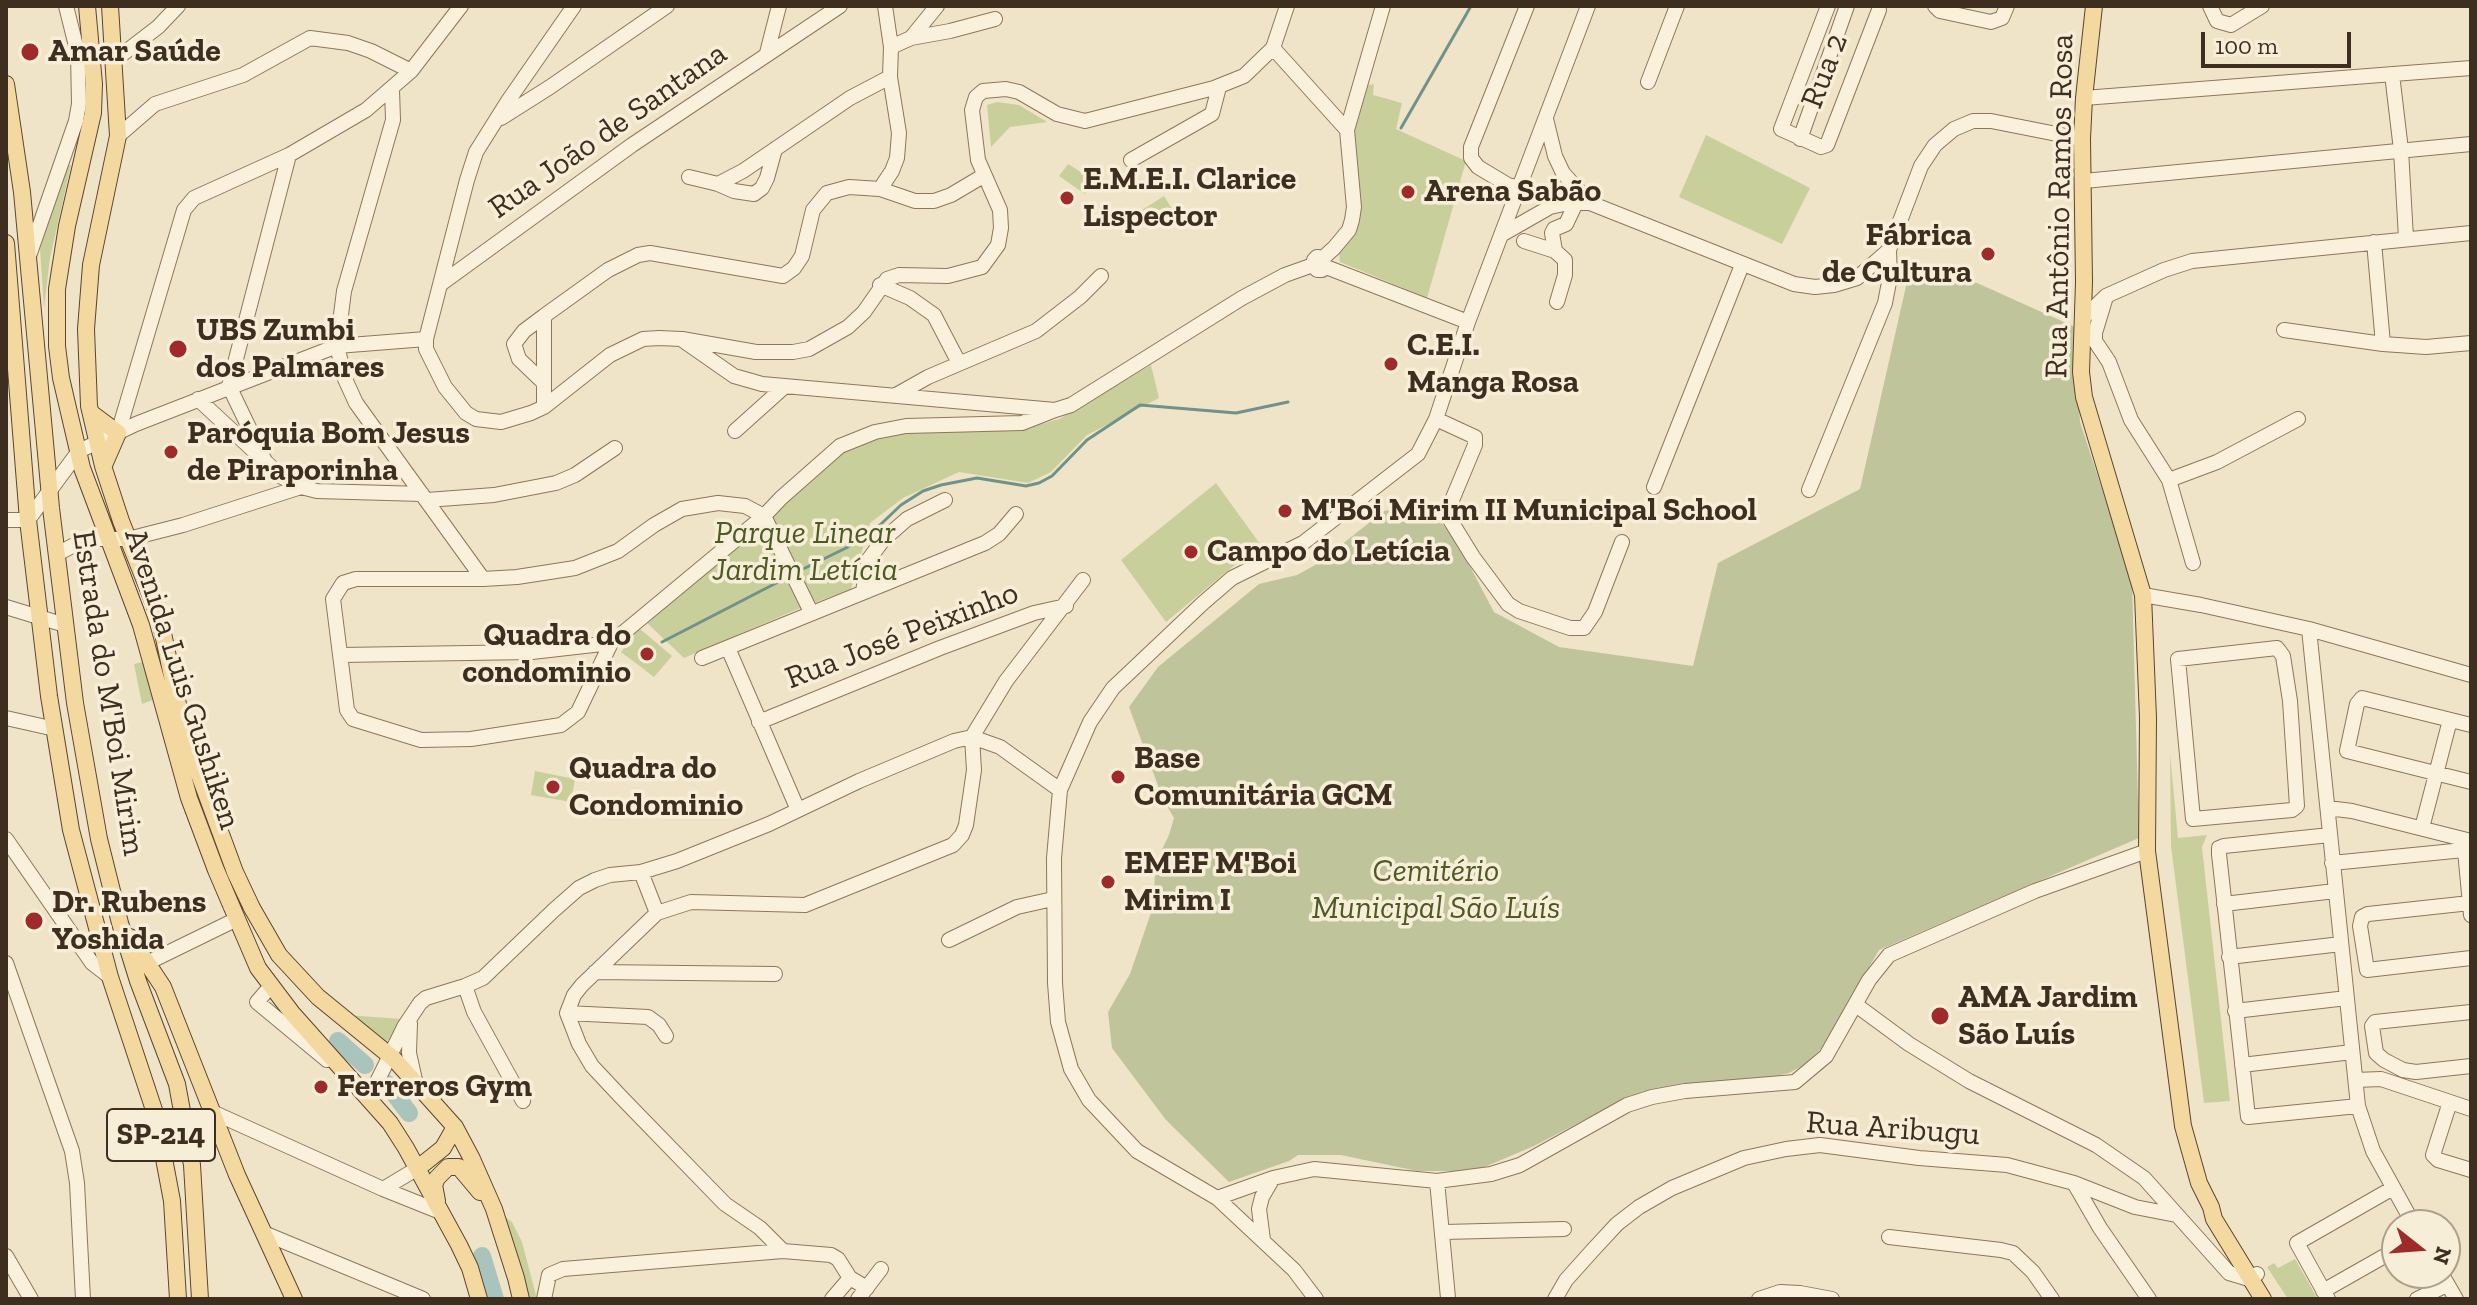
<!DOCTYPE html>
<meta charset="utf-8">
<style>
body{margin:0}
#map{position:relative;width:2477px;height:1305px;overflow:hidden;background:#f0e4c8;font-family:"Zilla Slab",serif}
canvas{display:block}
.frame{position:absolute;inset:0;border:8px solid #3d2e20;pointer-events:none}
.north{position:absolute;left:2381px;top:1209px;width:80px;height:80px;box-sizing:border-box;background:#f7eed8;border:2px solid #ada18e;border-radius:50%;rotate:107deg;font-size:22px;font-weight:700;line-height:32px;text-align:center;color:#3d2e20}
.north::after{content:'';display:block;margin:auto;width:28px;height:36px;background:#9e2a2b;clip-path:polygon(50% 0,100% 100%,50% 72%,0 100%)}
.scale{position:absolute;left:2201px;top:32px;width:150px;height:36px;box-sizing:border-box;border:4px solid #3d2e20;border-top:0;padding-left:10px;font-size:24px;line-height:28px;white-space:nowrap;color:#3d2e20;-webkit-text-stroke:6px #f7eed8;paint-order:stroke}
</style>
<div id="map">
<canvas width="2477" height="1305"></canvas>
<div class="frame"></div>
<div class="north">N</div>
<div class="scale">100 m</div>
</div>
<script>
const ctx = document.querySelector('canvas').getContext('2d');
ctx.lineJoin = 'round';
function fill(path, color) { ctx.fillStyle = color; ctx.fill(path, 'evenodd'); }
const shape = rows => new Path2D(rows.map(r => 'M' + r).join(''));
function strokePath(path, color, width, dash) { ctx.strokeStyle = color; ctx.lineWidth = width; ctx.lineCap = dash ? 'butt' : 'round'; ctx.setLineDash(dash || []); ctx.stroke(path); }
function drawText(font, color, halo, rows, align = 'center') {
  ctx.font = font + ' "Zilla Slab",serif'; ctx.lineWidth = 7; ctx.setLineDash([]); ctx.textBaseline = 'middle'; ctx.strokeStyle = halo; ctx.fillStyle = color; for (const [text, x, y, turn = 0] of rows) {
    ctx.save(); ctx.translate(x, y); ctx.rotate((+turn || 0) * Math.PI / 180); ctx.textAlign = isNaN(turn) ? turn : align; if (halo) ctx.strokeText(text, 0, 0); ctx.fillText(text, 0, 0); ctx.restore();
  }
}
fill(shape([
 [1374,84,1373,95,1402,103,1396,129,1466,161,1427,298,1340,262,1339,254,1349,237,1357,179,1354,122,1364,86],
 [997,102,1019,105,1047,122,1010,127,991,147,987,105],
 [1706,135,1810,188,1782,244,1679,197],
 [1068,164,1095,181,1085,194,1059,176],
 [67,165,71,165,50,258,44,308,40,249],
 [1164,196,1172,209,1145,225,1136,214],
 [1151,365,1159,398,1087,435,1051,472,1028,483,959,472,903,498,870,523,851,589,798,609,684,658,646,622,843,451,881,435,951,428,1024,429,1059,419],
 [1216,483,1260,544,1166,622,1121,560],
 [639,628,672,656,654,677,621,652],
 [143,662,153,700,142,704,134,664],
 [2170,753,2178,838,2207,835,2202,847,2230,1101,2204,1103,2171,846],
 [535,771,575,779,571,802,531,795],
 [346,1015,402,1019,385,1045],
 [503,1215,512,1222,522,1242,537,1299,528,1299],
 [2295,1259,2310,1285,2317,1299,2288,1299,2267,1267,2274,1263,2278,1268]
]), '#c9cf9b');
fill(shape([
 [1909,273,1977,283,2075,327,2080,422,2132,581,2139,838,1879,950,1824,1046,1802,1066,1789,1073,1763,1079,1654,1089,1630,1096,1534,1146,1475,1171,1417,1171,1341,1155,1298,1155,1289,1161,1229,1182,1166,1120,1112,1048,1108,1012,1130,974,1154,904,1155,864,1169,835,1174,818,1163,799,1129,707,1158,667,1259,584,1297,575,1317,564,1384,511,1414,506,1432,512,1456,540,1494,612,1559,647,1693,666,1718,563,1860,489]
]), '#bfc49a');
strokePath(shape([
 [1401,128,1471,6],
 [801,570,846,548,880,525,901,505,923,491,941,485,977,478,1026,486,1039,483,1052,476,1087,440,1140,405,1236,413,1288,402],
 [662,642,786,578]
]), '#6f938a', 3);
strokePath(shape([
 [338,1041,365,1065],
 [387,1084,409,1113],
 [482,1256,495,1299]
]), '#a9c4bc', 18);
const minor = shape([
 [574,6,508,101,476,152,467,180,426,339,426,349,445,387,466,413,476,419,501,422,531,413,544,407,610,355,643,339,659,338,681,339,734,376,762,384,1055,410,1071,405,1242,298,1285,275,1313,265],
 [1828,6,1781,129,1821,147,1827,145,1879,10],
 [1935,6,1940,11,1991,22,2002,18,2007,6],
 [2210,6,2217,21,2231,25,2262,6],
 [911,38,950,31,995,19],
 [891,47,911,38,937,6],
 [1273,48,1347,130],
 [767,53,779,6],
 [115,60,158,27,178,6],
 [2392,74,2401,150,2406,238],
 [1648,82,1677,6],
 [392,90,393,120,344,291,337,346,345,379,356,403,483,579],
 [2084,98,2471,68],
 [501,118,550,87,667,6],
 [1546,119,1555,156,1563,173,1590,203],
 [118,136,155,104,243,75,310,38,348,43,371,51,411,71],
 [1800,139,1847,6],
 [1131,160,1212,114,1219,87],
 [689,177,718,184,743,171,850,98,890,77],
 [2084,181,2471,144],
 [718,184,734,191,754,194,762,188,767,178,775,149],
 [1519,188,1508,185,1478,167,1471,158,1471,147,1527,6],
 [880,189,892,171,897,158,899,133,890,77,891,47,885,6],
 [1501,235,1550,207,1569,203,1590,203,1794,284,1815,287,1834,285,1857,278,1889,250,1921,166,1935,145,1954,129,1973,121,1991,121,2082,139],
 [1524,241,1555,251,1565,260,1565,275,1557,302],
 [2374,242,2383,344],
 [1555,251,1552,233,1554,229,1566,224,1576,203],
 [29,256,76,121,79,104,78,54,66,6],
 [1326,267,1322,270,1317,270,1313,265,1314,260,1317,257,1323,258,1334,248,1349,230,1352,220,1354,207,1347,130,1383,6],
 [1326,267,1468,322],
 [442,283,632,145,840,6],
 [880,285,910,298,934,315,959,363],
 [2105,300,2095,333,2095,341,2109,362,2131,420,2169,480,2193,563],
 [2083,318,2106,296,2164,270,2192,261,2471,233],
 [2284,330,2383,344,2426,347,2471,343],
 [682,339,756,352,793,352,809,349,848,327,864,312,887,279,899,275,948,276,982,267,998,245,1001,228,1000,210,978,160,972,110,976,97,983,91,1006,89,1019,92,1057,114,1085,121,1214,88,1244,76,1273,48,1287,6],
 [543,382,519,359,514,344,524,331,544,316],
 [896,395,928,377,1036,331,1080,297,1101,276],
 [198,399,282,477,301,487],
 [544,407,544,316,608,270,638,255,650,253,783,276,794,268,802,256,813,210,827,193,849,187,880,189,915,201,934,201,951,195,983,176],
 [1436,419,1475,437,1475,445,1450,505,1449,518,1473,557,1508,604,1519,611,1570,628,1584,628,1595,612,1622,542],
 [735,431,784,387],
 [118,433,184,210,194,198,289,155,366,110,411,71,461,6],
 [266,463,229,386,289,155],
 [2169,480,2217,462,2298,419],
 [1654,487,1742,265],
 [1809,490,1885,303,1890,277,1889,250],
 [427,500,494,495,556,483,575,475,615,448],
 [6,520,28,520,79,451,136,424,337,346,426,339],
 [57,554,78,543,96,539,128,539,183,525,301,487,317,491,422,494],
 [863,591,869,559,883,540,907,519,945,500],
 [2143,595,2201,605,2309,629,2471,675],
 [6,607,65,625],
 [811,612,764,516,745,506,718,503,682,509,654,525,618,551,575,568,517,577,483,579,356,579,343,583,333,599,347,710,353,719,421,740,471,739,561,725,578,712,611,643,764,516,781,498,840,446,875,432,906,426,1022,423,1055,410],
 [2309,629,2358,1106,2373,1151,2414,1225],
 [728,648,798,810],
 [2277,648,2283,656,2290,701,2297,806,2292,810,2193,819,2178,659,2277,648],
 [341,655,532,652,611,643],
 [702,658,985,543,999,534,1016,514],
 [6,718,55,729],
 [759,722,940,648,1034,613,1066,606],
 [2471,725,2362,698,2357,704,2347,751,2471,782],
 [2328,808,2352,811,2471,841],
 [2422,828,2450,720],
 [2330,835,2224,846,2219,848,2219,854,2248,1117,2358,1106],
 [6,839,92,963,110,977],
 [2464,840,2471,915],
 [2332,863,2464,850],
 [2470,903,2368,914,2362,917,2360,926,2367,970,2471,958],
 [2224,904,2335,891],
 [657,913,691,902,805,905,953,845,962,835,966,825,974,770,972,737,1006,681,1083,580],
 [949,940,1017,907,1053,899],
 [2229,957,2341,944],
 [6,963,72,1151,77,1183,83,1299],
 [147,963,237,919],
 [595,972,775,974],
 [465,986,474,1012,523,1101],
 [270,987,257,1002,327,1060],
 [1856,1005,1909,1044,1969,1081,2096,1145,2144,1178,2229,1273,2249,1279,2257,1274],
 [2235,1011,2347,998],
 [2471,1012,2375,1022,2372,1026,2376,1053,2384,1060,2403,1070,2416,1072,2471,1066],
 [567,1013,579,1044,592,1066,621,1097,725,1204,760,1228,783,1251],
 [567,1013,574,995,582,985,657,913,641,872],
 [567,1013,648,1017,659,1025,666,1036],
 [410,1023,409,1053,415,1080],
 [2242,1065,2352,1052],
 [2356,1080,2381,1079,2471,1109],
 [369,1098,404,1027,420,1003,426,998,465,986,483,978,554,910,579,888,595,880,610,875,641,872,677,861,769,824,859,781,954,741,972,737,1000,747,1060,790],
 [2450,1102,2433,1155,2438,1160,2471,1170],
 [210,1111,383,1189,438,1211],
 [1437,1181,1448,1298],
 [2074,1183,2100,1228,2149,1299],
 [383,1189,418,1168],
 [1217,1198,1273,1178,1314,1169,1437,1181,1491,1174,1520,1165,1627,1105,1652,1097,1685,1091,1795,1082,1826,1056,1869,980,1889,955,2035,891,2147,851],
 [1444,1232,1564,1229],
 [266,1234,423,1299],
 [1889,1237,2001,1250,2013,1253,2033,1272,2052,1299],
 [1263,1240,1259,1209,1262,1197,1273,1178],
 [6,1256,31,1299],
 [2441,1273,2456,1299],
 [2323,1291,2397,1249],
 [544,1299,549,1275,563,1269,783,1251,831,1255,838,1259,850,1278,867,1288],
 [832,1299,850,1278],
 [858,1299,881,1269],
 [1316,1299,1294,1270,1217,1198,1137,1151,1089,1100,1071,1069,1058,1022,1055,983,1054,858,1060,790,1090,722,1113,688,1203,603,1232,578,1303,543,1418,454,1436,419,1468,322,1588,6],
 [1555,1299,1566,1280,1592,1251,1617,1224,1639,1207,1672,1188,1744,1158,1786,1149,1820,1145,1919,1158,2007,1165,2074,1183,2135,1207,2176,1215],
 [1759,1299,1780,1292,1800,1293,1832,1299],
 [2328,1299,2297,1243,2393,1188],
 [2417,1299,2447,1285]
]);
const major = shape([
 [87,6,94,84,93,113,67,226,57,289,57,346,61,378,82,468,141,625,189,798,216,870,258,968,292,1013,390,1123,406,1148,459,1245,470,1268,479,1299],
 [110,6,118,136,91,265,86,329,89,406,103,466,121,521,160,619,179,709,196,766,235,872,252,908,279,955,318,997,394,1059,455,1127,472,1159,494,1209,516,1278,521,1299],
 [2094,6,2084,98,2082,139,2084,282,2081,372,2084,397,2143,595,2148,718,2147,851,2183,1126,2199,1183,2211,1207,2214,1219,2263,1299],
 [6,84,22,192,51,508,75,703,99,839,120,923,138,981,177,1084,192,1165,200,1299],
 [6,243,28,520,49,696,71,830,110,977,156,1116,172,1201,178,1299],
 [91,413,118,433,104,465],
 [130,937,163,987,237,1175,294,1299],
 [418,1168,443,1148,455,1127],
 [437,1201,434,1185,437,1178,448,1167,459,1167,480,1192]
]);
strokePath(minor, '#8d765c', 16);
strokePath(major, '#5b4430', 18);
strokePath(minor, '#faf1dc', 14);
strokePath(major, '#f3d9a0', 16);
for (const [x, y, r, color] of [
 [30,52,10,"#9e2a2b"],
 [1408,192,8,"#9e2a2b"],
 [1067,198,8,"#9e2a2b"],
 [1988,254,8,"#9e2a2b"],
 [178,349,10,"#9e2a2b"],
 [1391,364,8,"#9e2a2b"],
 [171,452,8,"#9e2a2b"],
 [1285,511,8,"#9e2a2b"],
 [1191,552,8,"#9e2a2b"],
 [647,654,8,"#9e2a2b"],
 [1118,777,8,"#9e2a2b"],
 [553,787,8,"#9e2a2b"],
 [1108,882,8,"#9e2a2b"],
 [34,921,10,"#9e2a2b"],
 [1940,1016,10,"#9e2a2b"],
 [321,1087,8,"#9e2a2b"]
]) { const dot = new Path2D(); dot.arc(x, y, r, 0, 2 * Math.PI); ctx.fillStyle = color; ctx.fill(dot); strokePath(dot, '#f7eed8', 3); }
for (const [x, y, w] of [
 [161,1135,108]
]) { const box = new Path2D(); box.roundRect(x - w / 2, y - 26, w, 52, 6); ctx.fillStyle = '#f7eed8'; ctx.fill(box); strokePath(box, '#3d2e20', 2); }
drawText('bold 30px', '#3d2e20', null, [
 ["SP-214",161,1135]
]);
drawText('bold 32px', '#3d2e20', '#f7eed8', [
 ["Amar Saúde",48,52],
 ["E.M.E.I. Clarice",1083,180],
 ["Lispector",1083,217],
 ["Arena Sabão",1424,192],
 ["Fábrica",1972,236,"right"],
 ["de Cultura",1972,273,"right"],
 ["UBS Zumbi",196,331],
 ["dos Palmares",196,368],
 ["C.E.I.",1407,346],
 ["Manga Rosa",1407,383],
 ["Paróquia Bom Jesus",187,434],
 ["de Piraporinha",187,471],
 ["M'Boi Mirim II Municipal School",1301,511],
 ["Campo do Letícia",1207,552],
 ["Quadra do",631,636,"right"],
 ["condominio",631,673,"right"],
 ["Base",1134,759],
 ["Comunitária GCM",1134,796],
 ["Quadra do",569,769],
 ["Condominio",569,806],
 ["EMEF M'Boi",1124,864],
 ["Mirim I",1124,901],
 ["Dr. Rubens",52,903],
 ["Yoshida",52,940],
 ["AMA Jardim",1958,998],
 ["São Luís",1958,1035],
 ["Ferreros Gym",337,1087]
], 'left');
drawText('32px', '#3d2e20', '#f7eed8', [
 ["Rua 2",1825,71,-69],
 ["Rua João de Santana",608,131,-35],
 ["Rua Antônio Ramos Rosa",2060,206,-89],
 ["Rua José Peixinho",902,636,-21],
 ["Avenida Luis Gushiken",182,679,72],
 ["Estrada do M'Boi Mirim",108,693,81],
 ["Rua Aribugu",1893,1129,4]
]);
drawText('italic 32px', '#4d5a26', '#f7eed8', [
 ["Parque Linear",805,534],
 ["Jardim Letícia",805,571],
 ["Cemitério",1436,872],
 ["Municipal São Luís",1436,909]
]);
</script>
